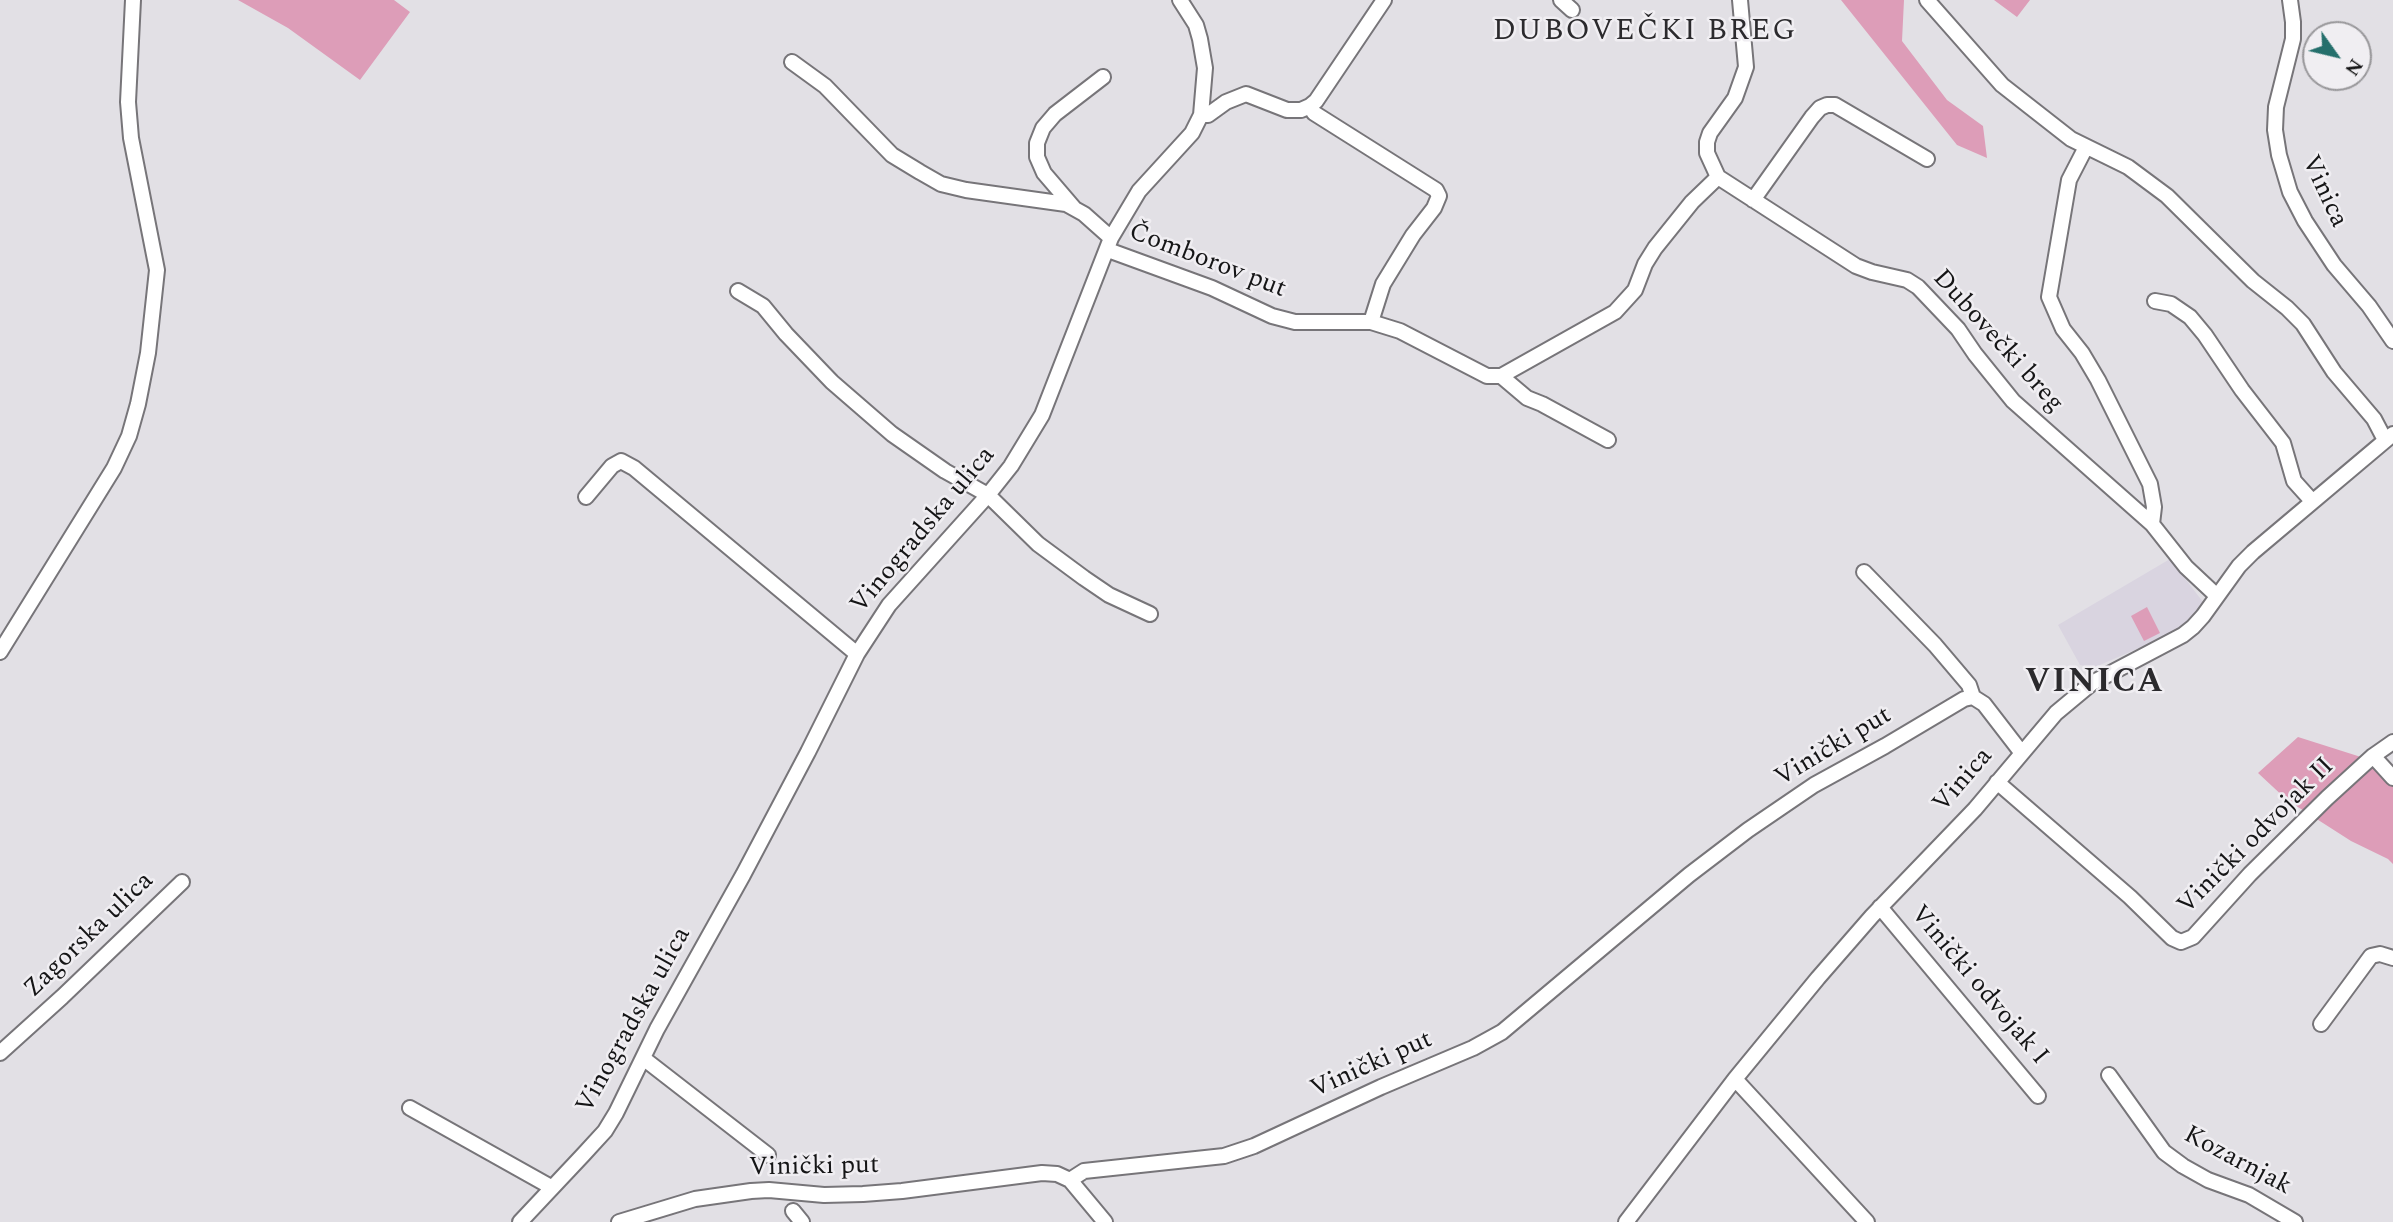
<!DOCTYPE html>
<meta charset="utf-8">
<style>
body{margin:0}
#map{position:relative;width:2393px;height:1222px;overflow:hidden;background:#e2e0e5;font-family:Spectral,serif}
canvas{display:block}
.north{position:absolute;left:2302px;top:21px;width:70px;height:70px;box-sizing:border-box;background:#f0eef2;border:2px solid #98979a;border-radius:50%;rotate:124deg;font-size:19px;font-weight:700;line-height:28px;text-align:center;color:#151516}
.north::after{content:'';display:block;margin:auto;width:24px;height:32px;background:#256f6c;clip-path:polygon(50% 0,100% 100%,50% 72%,0 100%)}
</style>
<div id="map">
<canvas width="2393" height="1222"></canvas>
<div class="north">N</div>
</div>
<script>
const ctx = document.querySelector('canvas').getContext('2d');
ctx.lineJoin = 'round';
function fill(path, color) { ctx.fillStyle = color; ctx.fill(path, 'evenodd'); }
const shape = rows => new Path2D(rows.map(r => 'M' + r).join(''));
function strokePath(path, color, width, dash) { ctx.strokeStyle = color; ctx.lineWidth = width; ctx.lineCap = dash ? 'butt' : 'round'; ctx.setLineDash(dash || []); ctx.stroke(path); }
function drawText(font, color, halo, rows, align = 'center') {
  ctx.font = font + ' Spectral,serif'; ctx.lineWidth = 5; ctx.setLineDash([]); ctx.textBaseline = 'middle'; ctx.strokeStyle = halo; ctx.fillStyle = color; for (const [text, x, y, turn = 0] of rows) {
    ctx.save(); ctx.translate(x, y); ctx.rotate((+turn || 0) * Math.PI / 180); ctx.textAlign = isNaN(turn) ? turn : align; if (halo) ctx.strokeText(text, 0, 0); ctx.fillText(text, 0, 0); ctx.restore();
  }
}
fill(shape([
 [2170,559,2203,602,2184,625,2171,634,2093,668,2080,665,2058,625]
]), '#d9d4e0');
fill(shape([
 [238,0,394,0,410,12,360,80,288,28],
 [1841,0,1904,0,1902,41,1947,100,1983,126,1987,158,1957,145],
 [1994,0,2030,0,2017,17],
 [2147,607,2160,633,2144,641,2131,616],
 [2298,737,2383,764,2393,774,2393,864,2388,859,2351,841,2287,800,2258,773]
]), '#dd9db8');
const minor = shape([
 [1561,0,1572,10],
 [1740,0,1746,67,1735,98,1710,133,1707,142,1707,153,1718,177,1856,266,1872,272,1907,280,1918,287,1958,329,1975,354,2013,401,2152,524,2186,567,2217,596],
 [1927,0,2002,85,2071,139,2128,167,2167,196,2253,281,2287,308,2303,324,2334,372,2374,419,2385,440],
 [2290,0,2293,22,2293,39,2276,107,2275,130,2279,155,2290,192,2305,221,2334,265,2369,306,2393,341],
 [792,62,825,86,892,155,920,172,941,184,966,190,1066,204,1084,214,1111,238],
 [1310,106,1314,113,1436,190,1439,196,1434,208,1413,235,1383,284,1371,322],
 [1201,115,1208,115,1226,102,1246,94,1287,110,1301,110,1310,106,1316,101,1384,0],
 [2086,147,2069,180,2049,297,2063,329,2082,353,2098,380,2150,484,2154,507,2152,524],
 [1753,200,1812,117,1820,108,1827,105,1835,105,1927,159],
 [1074,208,1044,173,1037,157,1037,143,1043,128,1055,114,1103,77],
 [1108,250,1212,288,1272,316,1295,322,1371,322,1400,331,1487,376,1501,376,1527,398,1542,404,1608,440],
 [738,291,763,306,786,334,832,382,892,434,945,471,988,495,1038,544,1084,578,1109,595,1150,614],
 [2155,301,2171,304,2190,317,2205,335,2242,390,2283,443,2294,481,2312,501],
 [1501,376,1615,312,1635,290,1645,264,1655,248,1692,202,1718,177],
 [586,497,612,466,621,461,634,468,857,654],
 [1864,572,1935,645,1969,685,1973,697],
 [0,652,114,468,129,436,138,404,148,353,157,270,131,138,128,102,133,0],
 [2373,756,2393,778],
 [1997,782,2130,897,2172,938,2181,942,2193,937,2250,874,2327,798,2373,756,2393,742],
 [1880,907,2038,1096],
 [2321,1024,2371,956,2380,954,2393,958],
 [0,1053,62,997,182,882],
 [643,1058,768,1155],
 [2109,1075,2164,1152,2183,1166,2208,1180,2249,1195,2295,1222],
 [1735,1079,1867,1222],
 [410,1108,551,1187],
 [1070,1180,1084,1171,1224,1156,1254,1146,1381,1087,1473,1048,1502,1032,1689,875,1748,830,1814,785,1885,746,1964,699,1973,697,1984,704,2021,752],
 [793,1211,802,1222],
 [520,1222,583,1155,605,1131,616,1113,657,1029,743,875,808,752,857,654,889,605,988,495,1011,466,1042,415,1111,238,1139,191,1192,133,1201,115,1205,68,1200,39,1196,25,1180,0],
 [619,1222,695,1199,751,1191,769,1190,824,1195,863,1194,902,1191,1042,1173,1057,1174,1070,1180,1105,1222],
 [1626,1222,1735,1079,1818,978,1872,916,1975,809,2056,713,2092,683,2183,635,2193,627,2203,616,2239,566,2253,552,2393,434]
]);
strokePath(minor, '#777579', 18);
strokePath(minor, '#fff', 14);
drawText('26px', '#151516', '#f0eef2', [
 ["Vinica",2323,192,65],
 ["Čomborov put",1207,262,21],
 ["Dubovečki breg",1997,342,48],
 ["Vinogradska ulica",924,531,-50],
 ["Vinički put",1834,748,-31],
 ["Vinica",1964,781,-49],
 ["Vinički odvojak II",2257,837,-45],
 ["Zagorska ulica",90,936,-44],
 ["Vinički odvojak I",1978,986,50],
 ["Vinogradska ulica",635,1021,-61],
 ["Vinički put",1372,1066,-24],
 ["Kozarnjak",2237,1162,28],
 ["Vinički put",814,1168,-1]
]);
ctx.letterSpacing = '2px';
drawText('30px', '#2b2a2d', '#f0eef2', [
 ["DUBOVEČKI BREG",1645,33]
]);
ctx.letterSpacing = '0px';
ctx.letterSpacing = '2px';
drawText('bold 33px', '#2b2a2d', '#f0eef2', [
 ["VINICA",2095,685]
]);
ctx.letterSpacing = '0px';
</script>
